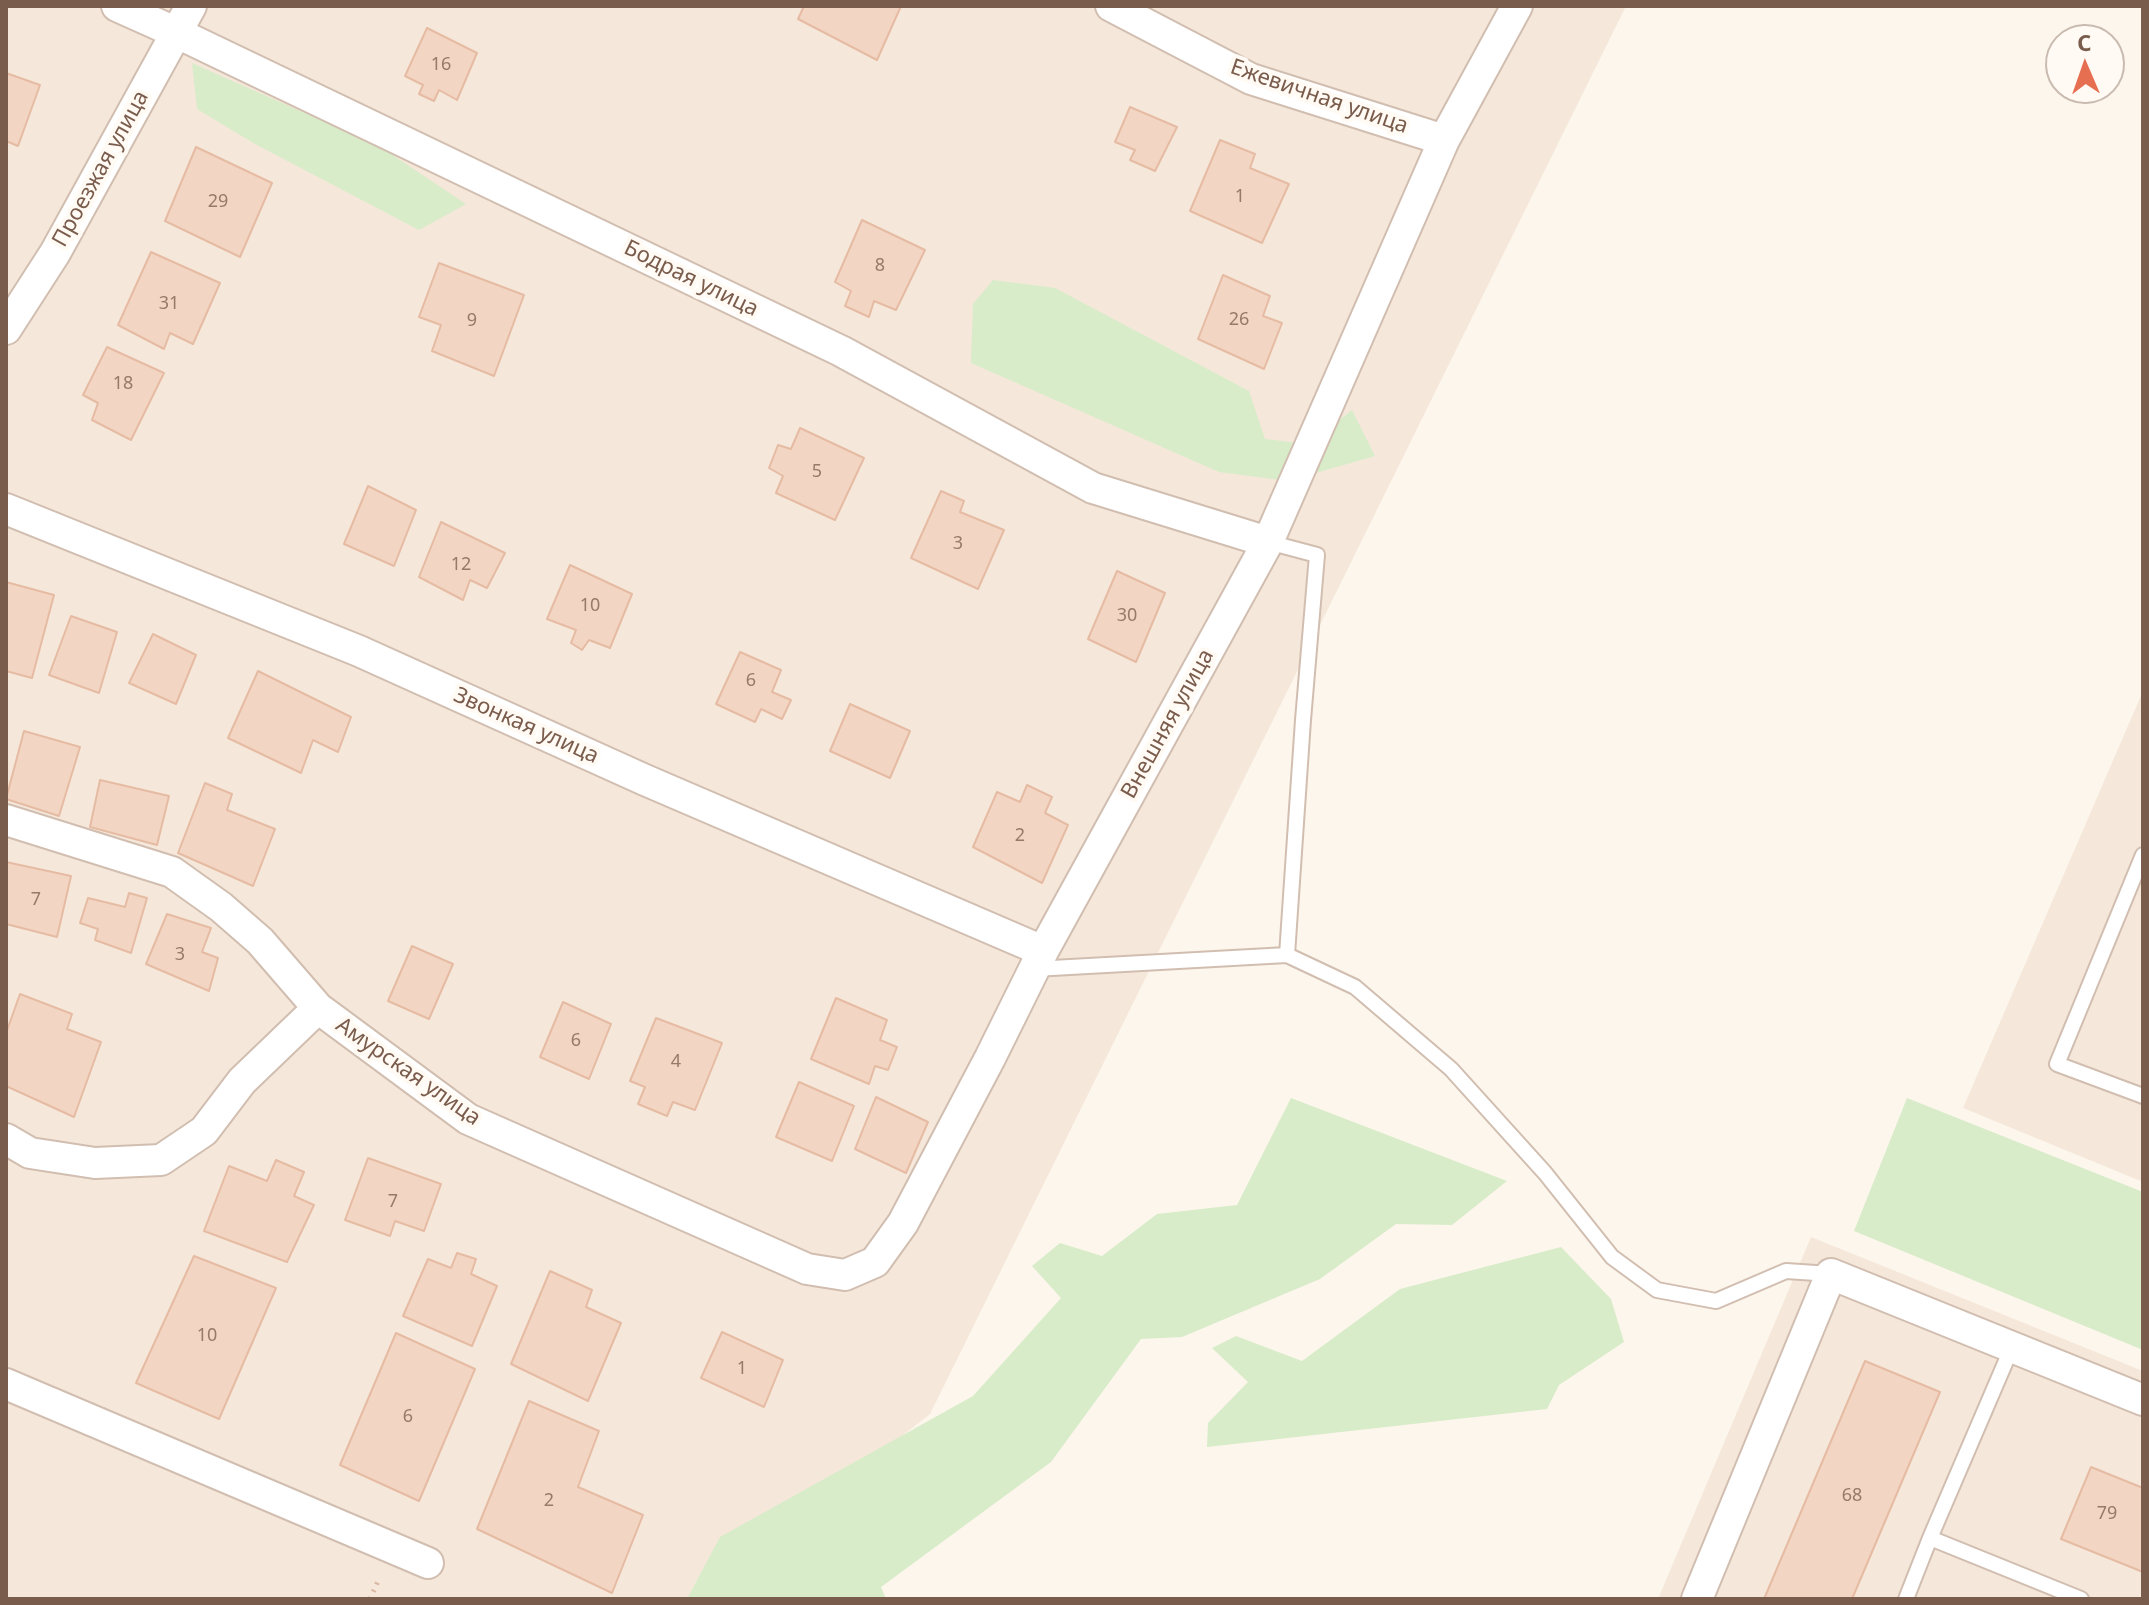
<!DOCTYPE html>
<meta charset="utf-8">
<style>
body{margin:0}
#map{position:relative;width:2149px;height:1605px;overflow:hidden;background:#fdf6ec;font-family:"Noto Sans",sans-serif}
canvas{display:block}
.frame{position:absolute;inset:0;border:8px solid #7a5c4d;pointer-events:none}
.north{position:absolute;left:2045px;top:24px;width:80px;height:80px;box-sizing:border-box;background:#fffaf3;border:2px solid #cabbb1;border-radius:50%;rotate:358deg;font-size:22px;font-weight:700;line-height:32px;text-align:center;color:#7a5c4d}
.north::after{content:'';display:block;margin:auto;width:28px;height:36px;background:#e76f51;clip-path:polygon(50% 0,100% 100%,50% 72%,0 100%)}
</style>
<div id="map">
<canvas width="2149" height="1605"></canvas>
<div class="frame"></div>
<div class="north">С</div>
</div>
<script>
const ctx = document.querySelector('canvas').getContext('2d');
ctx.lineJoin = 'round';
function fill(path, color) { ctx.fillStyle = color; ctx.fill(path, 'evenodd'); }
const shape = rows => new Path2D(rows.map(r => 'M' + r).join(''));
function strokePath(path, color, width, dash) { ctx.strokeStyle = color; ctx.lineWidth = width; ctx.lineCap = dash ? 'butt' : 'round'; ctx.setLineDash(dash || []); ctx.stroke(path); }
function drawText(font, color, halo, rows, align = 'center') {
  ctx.font = font + ' "Noto Sans",sans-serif'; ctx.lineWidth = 8; ctx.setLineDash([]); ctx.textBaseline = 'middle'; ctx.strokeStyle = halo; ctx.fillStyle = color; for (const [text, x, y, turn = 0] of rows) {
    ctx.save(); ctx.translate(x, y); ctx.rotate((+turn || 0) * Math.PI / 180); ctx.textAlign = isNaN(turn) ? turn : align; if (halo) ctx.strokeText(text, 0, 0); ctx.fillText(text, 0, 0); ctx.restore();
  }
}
fill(shape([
 [6,6,1626,6,930,1414,694,1599,6,1599],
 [2143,691,2143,1182,1963,1108],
 [1811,1237,2143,1371,2143,1599,1658,1599]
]), '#f5e8da');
fill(shape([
 [192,63,379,146,466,204,419,230,255,144,197,109],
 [993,280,1055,288,1249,391,1265,439,1309,444,1352,410,1375,456,1288,481,1219,472,971,363,973,304],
 [1291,1098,1507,1181,1452,1225,1396,1224,1320,1279,1182,1337,1141,1339,1051,1462,881,1587,886,1599,687,1599,720,1537,973,1396,1061,1298,1032,1266,1060,1243,1102,1256,1157,1214,1237,1205],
 [1907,1098,2143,1192,2143,1350,1854,1231],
 [1561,1247,1611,1299,1624,1342,1559,1385,1547,1409,1207,1447,1208,1423,1248,1382,1212,1348,1236,1336,1302,1361,1400,1289]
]), '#d8ecc9');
const building = shape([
 [804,6,901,6,877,60,798,19,804,6],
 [427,28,477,53,457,100,439,90,434,101,419,94,423,85,405,76,427,28],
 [6,73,40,85,18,146,6,141,6,73],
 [1130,107,1177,127,1155,171,1130,160,1135,150,1115,142,1130,107],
 [1220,140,1255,154,1250,168,1289,184,1262,243,1190,211,1220,140],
 [196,147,272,183,240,257,165,221,196,147],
 [862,220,925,250,896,310,874,301,869,317,845,306,851,291,835,282,862,220],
 [151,252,220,283,193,344,170,333,164,349,118,325,151,252],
 [439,263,524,295,494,376,432,351,441,325,419,317,439,263],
 [1223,275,1270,296,1263,316,1282,323,1264,369,1198,339,1223,275],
 [107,347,164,373,131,440,92,420,98,403,83,395,107,347],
 [800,428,864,458,835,520,776,493,783,476,769,468,778,445,791,449,800,428],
 [368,486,416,510,394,566,344,544,368,486],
 [941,491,964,501,960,512,1004,530,978,589,911,558,941,491],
 [441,522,505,553,487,588,470,580,463,600,419,577,441,522],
 [570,565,632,594,610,648,589,640,582,650,571,643,576,630,547,619,570,565],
 [1117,571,1165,593,1136,662,1088,639,1117,571],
 [6,582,54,595,32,678,6,671,6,582],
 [71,616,117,632,99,693,49,675,71,616],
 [153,634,196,655,176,704,129,683,153,634],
 [740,652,781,670,772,692,791,700,782,719,761,709,755,722,716,704,740,652],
 [258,671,351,717,338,752,313,740,301,773,228,738,258,671],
 [850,704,910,731,890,778,830,751,850,704],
 [24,731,80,747,59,816,6,799,24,731],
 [100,780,169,796,157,845,90,827,100,780],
 [205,783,232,794,227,810,275,829,253,886,178,853,205,783],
 [1027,785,1052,797,1045,813,1068,825,1042,883,973,847,997,792,1020,802,1027,785],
 [6,862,71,876,57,937,6,924,6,862],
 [129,893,147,898,131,953,95,940,98,929,80,923,88,898,125,907,129,893],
 [167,914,211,928,202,952,218,958,209,991,146,964,167,914],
 [412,946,453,964,429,1019,388,1001,412,946],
 [20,994,72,1014,67,1029,101,1042,74,1117,6,1086,6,1033,20,994],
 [836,998,887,1020,880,1040,897,1047,888,1070,875,1066,869,1084,811,1059,836,998],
 [563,1002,611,1024,589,1079,540,1057,563,1002],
 [656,1018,722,1043,695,1110,673,1102,667,1116,638,1104,645,1087,630,1081,656,1018],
 [799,1082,854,1106,832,1161,776,1137,799,1082],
 [876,1097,928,1122,906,1173,855,1149,876,1097],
 [368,1158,441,1184,424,1231,395,1221,390,1236,345,1220,368,1158],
 [276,1160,304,1172,294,1196,314,1205,287,1262,204,1231,229,1166,267,1181,276,1160],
 [457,1253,476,1259,471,1274,497,1286,472,1346,403,1316,428,1259,451,1268,457,1253],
 [194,1256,276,1288,219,1419,136,1383,194,1256],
 [550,1271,592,1290,586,1307,621,1323,588,1401,511,1364,550,1271],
 [722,1332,783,1360,764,1407,701,1378,722,1332],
 [396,1333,475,1369,419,1501,340,1465,396,1333],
 [1865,1361,1940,1392,1852,1599,1764,1599,1865,1361],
 [529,1401,599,1431,578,1487,643,1515,612,1593,477,1529,529,1401],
 [2091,1467,2143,1488,2143,1572,2061,1539,2091,1467]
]);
fill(building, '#f3d5c3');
strokePath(building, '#e6bba3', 2);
const service = shape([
 [1268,542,1317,555,1303,720,1287,955,1355,987,1451,1069,1545,1173,1612,1257,1657,1290,1716,1301,1786,1271,1831,1274],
 [2143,855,2057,1064,2143,1096],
 [1034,969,1287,955],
 [1930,1538,2081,1599],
 [1906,1599,1930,1538,2012,1347]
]);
const minor = shape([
 [117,6,175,32,841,351,1093,488,1268,542],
 [1111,6,1251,79,1444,140],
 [6,329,55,253,191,6],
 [6,509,359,651,645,780,1043,951],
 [6,820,172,872,221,907,260,941,318,1008,468,1119,807,1269,845,1275,875,1262,903,1223,990,1058,1043,951,1268,542,1444,140,1517,6],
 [6,1139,30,1153,95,1163,161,1160,204,1131,242,1081,318,1008],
 [6,1384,428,1563],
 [1697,1599,1831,1274,2143,1400]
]);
strokePath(service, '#d1beb0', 18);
strokePath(minor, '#d1beb0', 34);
strokePath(shape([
 [370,1599,379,1579]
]), '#d9b8a5', 5, [2, 6]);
strokePath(service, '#fff', 14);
strokePath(minor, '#fff', 30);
drawText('18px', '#987a6a', null, [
 ["16",441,65],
 ["1",1240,197],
 ["29",218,202],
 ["8",880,266],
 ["31",169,304],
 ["26",1239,320],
 ["9",472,321],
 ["18",123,384],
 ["5",817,472],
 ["3",958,544],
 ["12",461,565],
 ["10",590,606],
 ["30",1127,616],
 ["6",751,681],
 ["2",1020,836],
 ["7",36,900],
 ["3",180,955],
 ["6",576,1041],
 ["4",676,1062],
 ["7",393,1202],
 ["10",207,1336],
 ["1",742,1369],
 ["6",408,1417],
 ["68",1852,1496],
 ["2",549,1501],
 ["79",2107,1514]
]);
drawText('22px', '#7a5c4d', '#fffaf3', [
 ["Ежевичная улица",1319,97,19],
 ["Проезжая улица",101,169,-61],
 ["Бодрая улица",691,279,26],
 ["Внешняя улица",1168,724,-61],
 ["Звонкая улица",526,726,24],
 ["Амурская улица",408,1072,35]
]);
</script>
